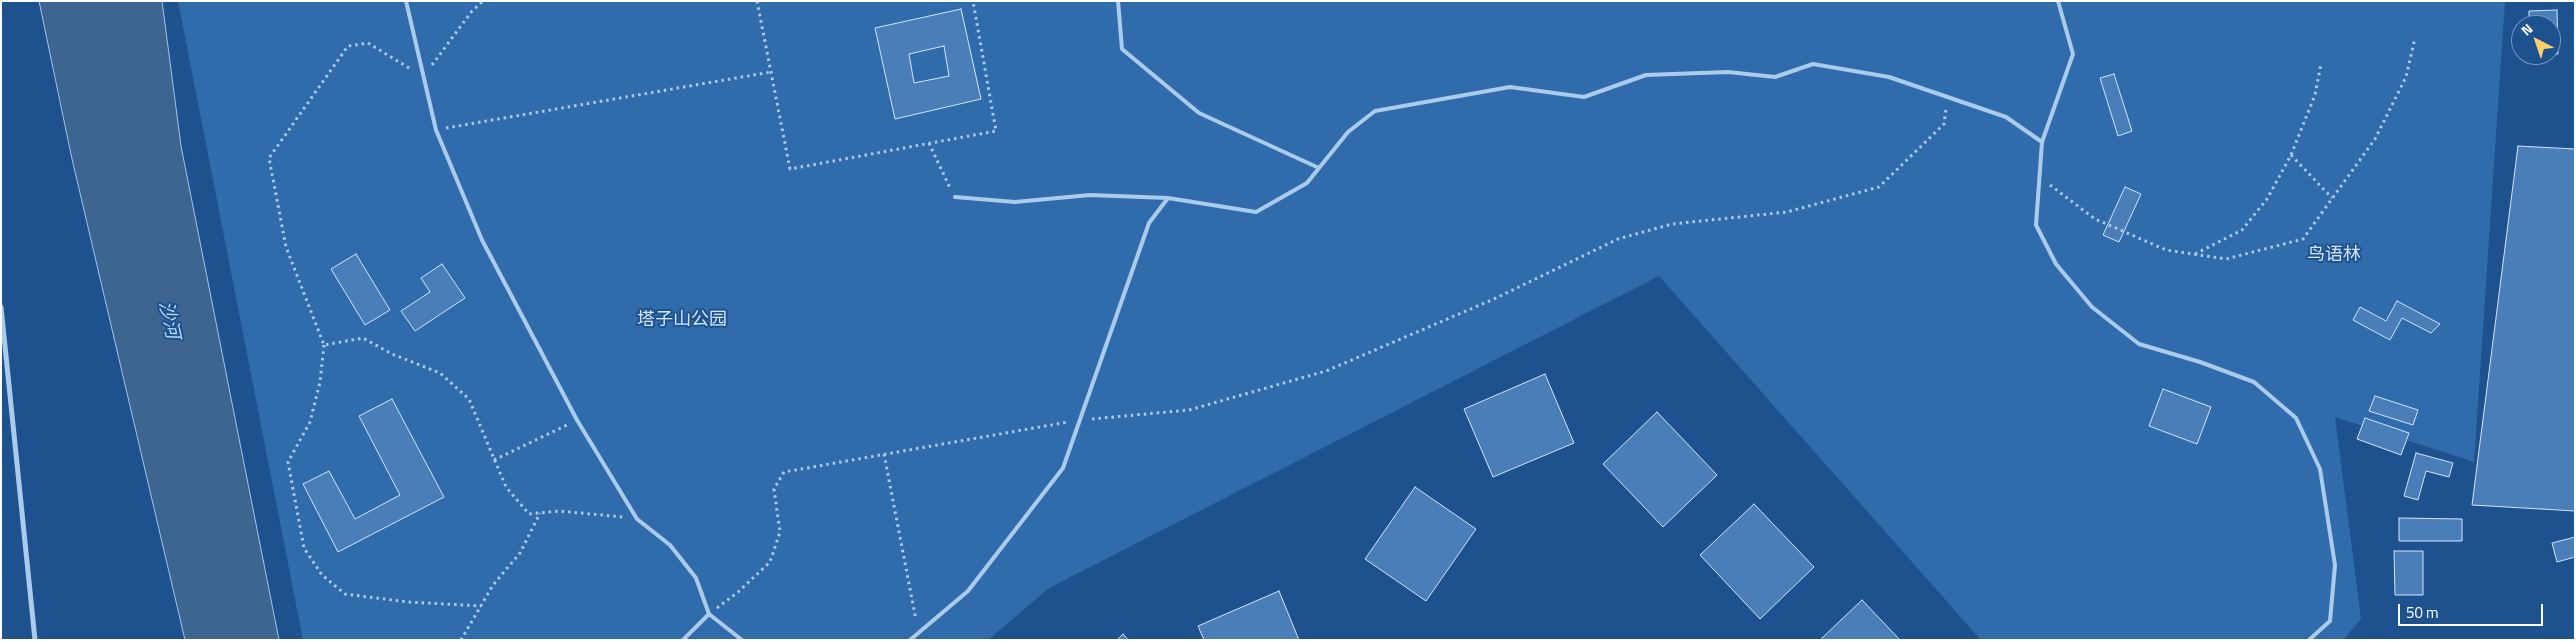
<!DOCTYPE html>
<meta charset="utf-8">
<style>
body{margin:0}
#map{position:relative;width:2576px;height:641px;overflow:hidden;background:#1d528f;font-family:"Titillium Web",sans-serif}
canvas{display:block}
.frame{position:absolute;inset:0;border:2px solid #fff;pointer-events:none}
.north{position:absolute;left:2511px;top:15px;width:50px;height:50px;box-sizing:border-box;background:#1d528f;border:1px solid #7797bc;border-radius:50%;rotate:319deg;font-size:14px;font-weight:700;line-height:20px;text-align:center;color:#fff}
.north::after{content:'';display:block;margin:auto;width:18px;height:22px;background:#fdce6a;clip-path:polygon(50% 0,100% 100%,50% 72%,0 100%)}
.scale{position:absolute;left:2398px;top:604px;width:145px;height:22px;box-sizing:border-box;border:2px solid #fff;border-top:0;padding-left:6px;font-size:15px;line-height:18px;white-space:nowrap;color:#fff;-webkit-text-stroke:4px #1d528f;paint-order:stroke}
</style>
<div id="map">
<canvas width="2576" height="641"></canvas>
<div class="frame"></div>
<div class="north">N</div>
<div class="scale">50 m</div>
</div>
<script>
const ctx = document.querySelector('canvas').getContext('2d');
ctx.lineJoin = 'round';
function fill(path, color) { ctx.fillStyle = color; ctx.fill(path, 'evenodd'); }
const shape = rows => new Path2D(rows.map(r => 'M' + r).join(''));
function strokePath(path, color, width, dash) { ctx.strokeStyle = color; ctx.lineWidth = width; ctx.lineCap = dash ? 'butt' : 'round'; ctx.setLineDash(dash || []); ctx.stroke(path); }
function drawText(font, color, halo, rows, align = 'center') {
  ctx.font = font + ' "Titillium Web","Noto Sans SC",sans-serif'; ctx.lineWidth = 4; ctx.setLineDash([]); ctx.textBaseline = 'middle'; ctx.strokeStyle = halo; ctx.fillStyle = color; for (const [text, x, y, turn = 0] of rows) {
    ctx.save(); ctx.translate(x, y); ctx.rotate((+turn || 0) * Math.PI / 180); ctx.textAlign = isNaN(turn) ? turn : align; if (halo) ctx.strokeText(text, 0, 0); ctx.fillText(text, 0, 0); ctx.restore();
  }
}
fill(shape([
 [178,1,2505,1,2474,462,2335,417,2361,619,2343,640,1981,640,1659,276,1049,588,988,640,303,640]
]), '#306cac');
const water = shape([
 [39,1,162,1,181,146,279,640,185,640,72,159,39,1]
]);
fill(water, '#3e6590');
strokePath(water, '#9fc6ef', 1);
const building = shape([
 [961,9,981,99,895,119,875,28,961,9],
 [2557,10,2558,54,2551,55,2551,25,2529,25,2529,11,2557,10],
 [944,46,949,76,914,83,909,54,944,46],
 [2114,74,2132,131,2118,136,2100,78,2114,74],
 [2518,146,2575,149,2575,511,2472,505,2518,146],
 [2125,187,2141,194,2119,242,2103,235,2125,187],
 [356,254,390,310,365,325,331,269,356,254],
 [442,264,465,298,415,331,401,311,430,292,421,278,442,264],
 [2397,301,2440,324,2431,333,2402,318,2390,340,2353,320,2360,307,2386,321,2397,301],
 [1545,374,1574,443,1493,477,1464,409,1545,374],
 [2163,389,2211,407,2197,444,2149,426,2163,389],
 [2375,396,2418,410,2413,425,2369,411,2375,396],
 [392,399,444,497,338,552,303,484,329,471,355,519,400,495,359,416,392,399],
 [1657,412,1717,475,1663,527,1603,464,1657,412],
 [2365,418,2409,433,2401,455,2357,439,2365,418],
 [2416,453,2453,463,2449,477,2426,471,2418,500,2404,496,2416,453],
 [1415,487,1476,529,1426,601,1365,559,1415,487],
 [1754,504,1814,567,1760,619,1700,555,1754,504],
 [2399,518,2462,519,2462,541,2399,541,2399,518],
 [2575,537,2575,557,2557,562,2552,543,2575,537],
 [2394,551,2423,551,2423,595,2395,595,2394,551],
 [1279,591,1299,640,1204,640,1198,626,1279,591],
 [1862,600,1900,640,1820,640,1862,600],
 [1123,634,1128,640,1117,640,1123,634]
]);
fill(building, '#4a7eb8');
strokePath(building, '#d1e5fa', 1);
strokePath(shape([
 [757,1,790,169,996,131,973,1],
 [432,65,472,11,483,1],
 [409,68,368,43,348,46,269,158,286,247,324,345,363,338,392,354,440,373,469,399,506,487,529,514,559,511,623,517],
 [446,128,771,72],
 [929,143,950,188],
 [2291,155,2332,198],
 [2050,185,2095,219,2166,250,2226,259,2303,239,2375,139,2406,77,2415,38],
 [2195,254,2242,230,2267,199,2291,155,2315,95,2321,64],
 [324,345,320,382,310,422,288,462,304,548,322,575,345,594,408,602,481,606],
 [1092,419,1189,410,1326,371,1494,299,1618,239,1672,224,1787,212,1879,187,1944,124,1946,109],
 [884,454,916,620],
 [494,460,567,425],
 [717,608,738,592,770,562,780,532,774,489,784,472,1068,422],
 [461,640,493,585,520,553,540,513]
]), '#abcbed', 3, [2.5, 4]);
strokePath(shape([
 [406,1,436,130,482,240,577,420,637,519,670,545,696,578,709,614,742,640],
 [1118,1,1122,49,1199,113,1319,168],
 [2042,142,2073,54,2058,1],
 [955,197,1015,202,1090,195,1168,198],
 [683,640,709,614],
 [910,640,968,591,1063,468,1149,223,1168,198,1256,212,1307,183,1348,132,1375,111,1510,87,1584,97,1646,75,1728,72,1775,77,1813,64,1889,77,2006,117,2042,142,2036,225,2056,264,2092,307,2139,344,2200,362,2254,382,2296,418,2320,469,2335,565,2330,621,2309,640]
]), '#abcbed', 4);
strokePath(shape([
 [1,307,35,640]
]), '#abcbed', 5);
drawText('18px', '#d1e5fa', '#1d528f', [
 ["鸟语林",2334,256],
 ["塔子山公园",682,321]
]);
drawText('italic 19px', '#b7d5f4', '#1d528f', [
 ["沙河",168,320,78]
]);
</script>
